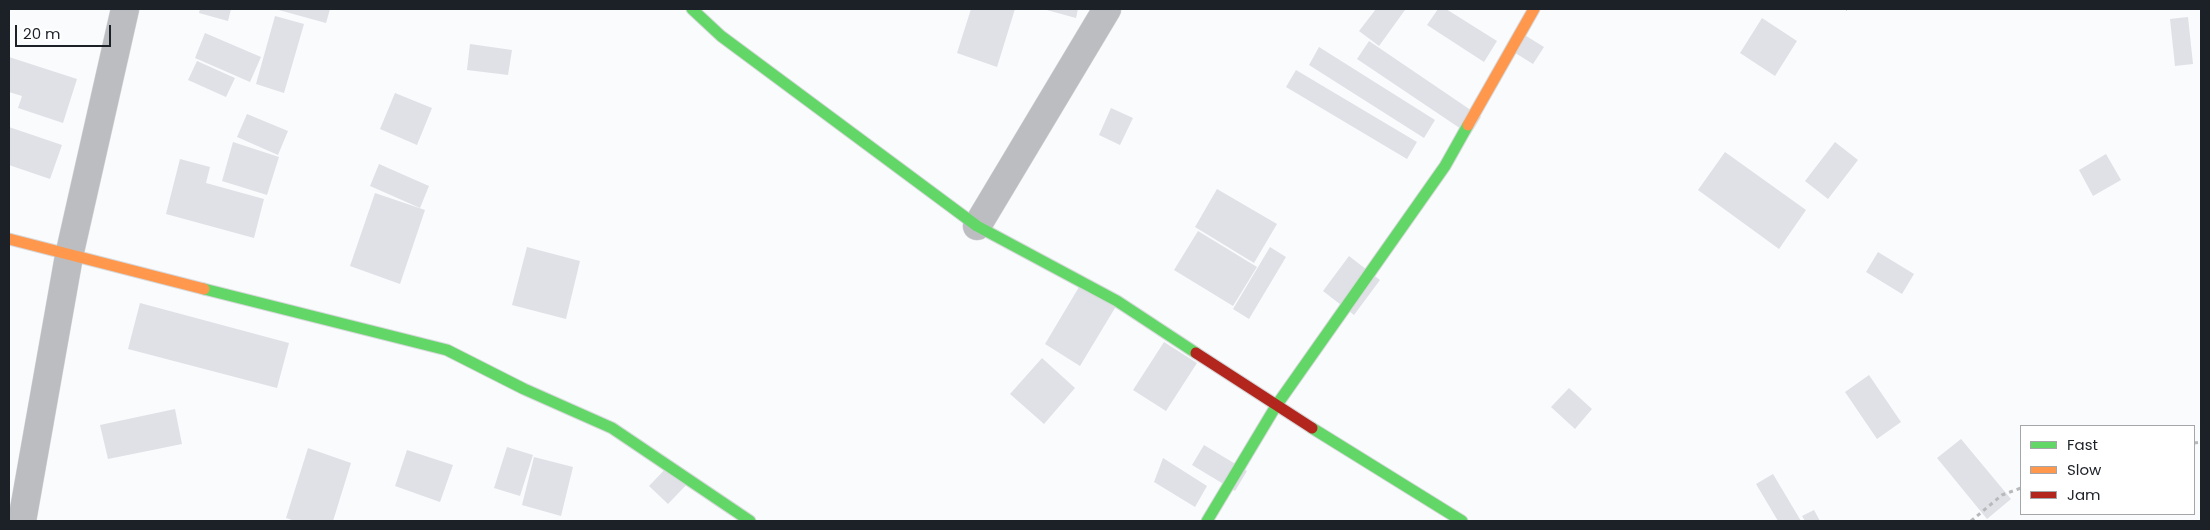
<!DOCTYPE html>
<style>
body{margin:0}
#map{position:relative;width:2210px;height:530px;overflow:hidden;background:#f9fbfd;font-family:Poppins,sans-serif}
canvas{display:block}
.frame{position:absolute;inset:0;border:10px solid #1c2027;pointer-events:none}
.legend{position:absolute;left:2020px;top:425px;width:175px;height:90px;box-sizing:border-box;background:#fff;border:1px solid #a4a6a9;margin:0;padding:6px 9px;list-style:none;font-size:15px;color:#1c2027}
.legend li{display:flex;align-items:center;gap:10px;height:25px}
.legend b{width:25px;border:1px solid #a4a6a9}
.scale{position:absolute;left:15px;top:25px;width:96px;height:22px;box-sizing:border-box;border:2px solid #1c2027;border-top:0;padding-left:6px;font-size:15px;line-height:18px;white-space:nowrap;color:#1c2027;-webkit-text-stroke:4px #fff;paint-order:stroke}
</style>
<div id="map">
<canvas width="2210" height="530"></canvas>
<div class="frame"></div>
<ul class="legend">
<li><b style="height:6px;background:#63d668"></b>Fast</li>
<li><b style="height:6px;background:#ff974d"></b>Slow</li>
<li><b style="height:6px;background:#b3261e"></b>Jam</li>
</ul>
<div class="scale">20 m</div>
</div>
<script>
const ctx = document.querySelector('canvas').getContext('2d');
ctx.lineJoin = 'round';
function fill(path, color) { ctx.fillStyle = color; ctx.fill(path, 'evenodd'); }
const shape = rows => new Path2D(rows.map(r => 'M' + r).join(''));
function strokePath(path, color, width, dash) { ctx.strokeStyle = color; ctx.lineWidth = width; ctx.lineCap = dash ? 'butt' : 'round'; ctx.setLineDash(dash || []); ctx.stroke(path); }
fill(shape([
 [200,9,231,9,228,21,199,13],
 [275,9,330,9,326,23],
 [971,9,1015,9,997,67,957,53],
 [1043,9,1078,9,1076,18],
 [1376,9,1405,10,1379,46,1359,31],
 [1438,9,1446,9,1497,41,1484,62,1427,25],
 [275,16,304,24,284,93,256,84],
 [2188,17,2193,64,2175,66,2170,19],
 [1762,18,1797,41,1775,76,1740,53],
 [205,33,261,57,250,82,195,58],
 [1523,34,1544,47,1533,64,1512,51],
 [1369,41,1481,117,1470,135,1357,59],
 [470,44,512,50,508,75,467,70],
 [1319,47,1435,120,1424,138,1309,65],
 [9,57,77,79,63,123,18,108,22,96,9,92],
 [197,61,235,78,226,97,188,80],
 [1296,70,1417,142,1407,159,1286,87],
 [395,93,432,108,417,145,380,129],
 [1111,108,1133,118,1120,145,1099,135],
 [247,114,288,131,278,155,237,137],
 [9,127,62,145,50,179,9,165],
 [233,142,279,157,267,195,222,181],
 [1835,142,1858,160,1828,199,1805,181],
 [1725,152,1806,210,1779,249,1698,190],
 [2106,154,2121,180,2093,196,2079,170],
 [180,159,210,167,206,183,264,199,254,238,166,214],
 [379,164,429,186,420,208,370,186],
 [1217,189,1277,224,1254,263,1195,227],
 [375,193,425,210,400,284,350,266],
 [1198,231,1257,267,1233,306,1174,270],
 [527,247,580,261,566,319,512,305],
 [1270,247,1286,257,1249,319,1233,309],
 [1878,252,1914,274,1902,294,1866,272],
 [1349,256,1380,280,1354,315,1323,291],
 [1082,282,1118,303,1080,366,1045,344],
 [140,303,289,343,277,388,128,349],
 [1164,342,1197,363,1166,411,1133,390],
 [1042,358,1075,388,1044,424,1010,394],
 [1869,375,1901,422,1877,439,1845,392],
 [1569,388,1592,409,1575,429,1551,407],
 [175,409,182,444,108,459,100,425],
 [1961,439,2011,499,1987,519,1937,458],
 [1204,445,1247,471,1235,491,1192,465],
 [507,447,533,455,520,496,494,488],
 [308,448,351,463,333,521,295,521,286,518],
 [407,450,453,465,440,502,395,486],
 [534,457,573,467,561,516,522,505],
 [1163,458,1207,486,1195,507,1154,482],
 [671,463,690,481,668,504,649,486],
 [1773,474,1801,521,1778,521,1756,484],
 [1814,510,1820,521,1805,521,1802,516]
]), '#dfe1e6');
const street = shape([
 [977,226,1107,9],
 [22,521,69,256,125,9]
]);
const fast = shape([
 [692,9,721,36,977,226,1117,301,1196,353],
 [204,289,447,350,524,389,612,428,750,521],
 [1312,428,1462,521],
 [1207,521,1276,406,1445,166,1468,125]
]);
const slow = shape([
 [1468,125,1534,9],
 [9,239,204,289]
]);
const jam = shape([
 [1196,353,1312,428]
]);
strokePath(street, '#d6d8da', 29);
strokePath(fast, '#d6d8da', 13);
strokePath(slow, '#d6d8da', 13);
strokePath(jam, '#d6d8da', 13);
strokePath(shape([
 [1846,9,1847,9],
 [2194,443,2201,442],
 [1971,521,2002,495,2021,488]
]), '#b8b9bb', 3, [4, 4]);
strokePath(street, '#bbbdc0', 28);
strokePath(fast, '#63d668', 11);
strokePath(slow, '#ff974d', 11);
strokePath(jam, '#b3261e', 11);
</script>
